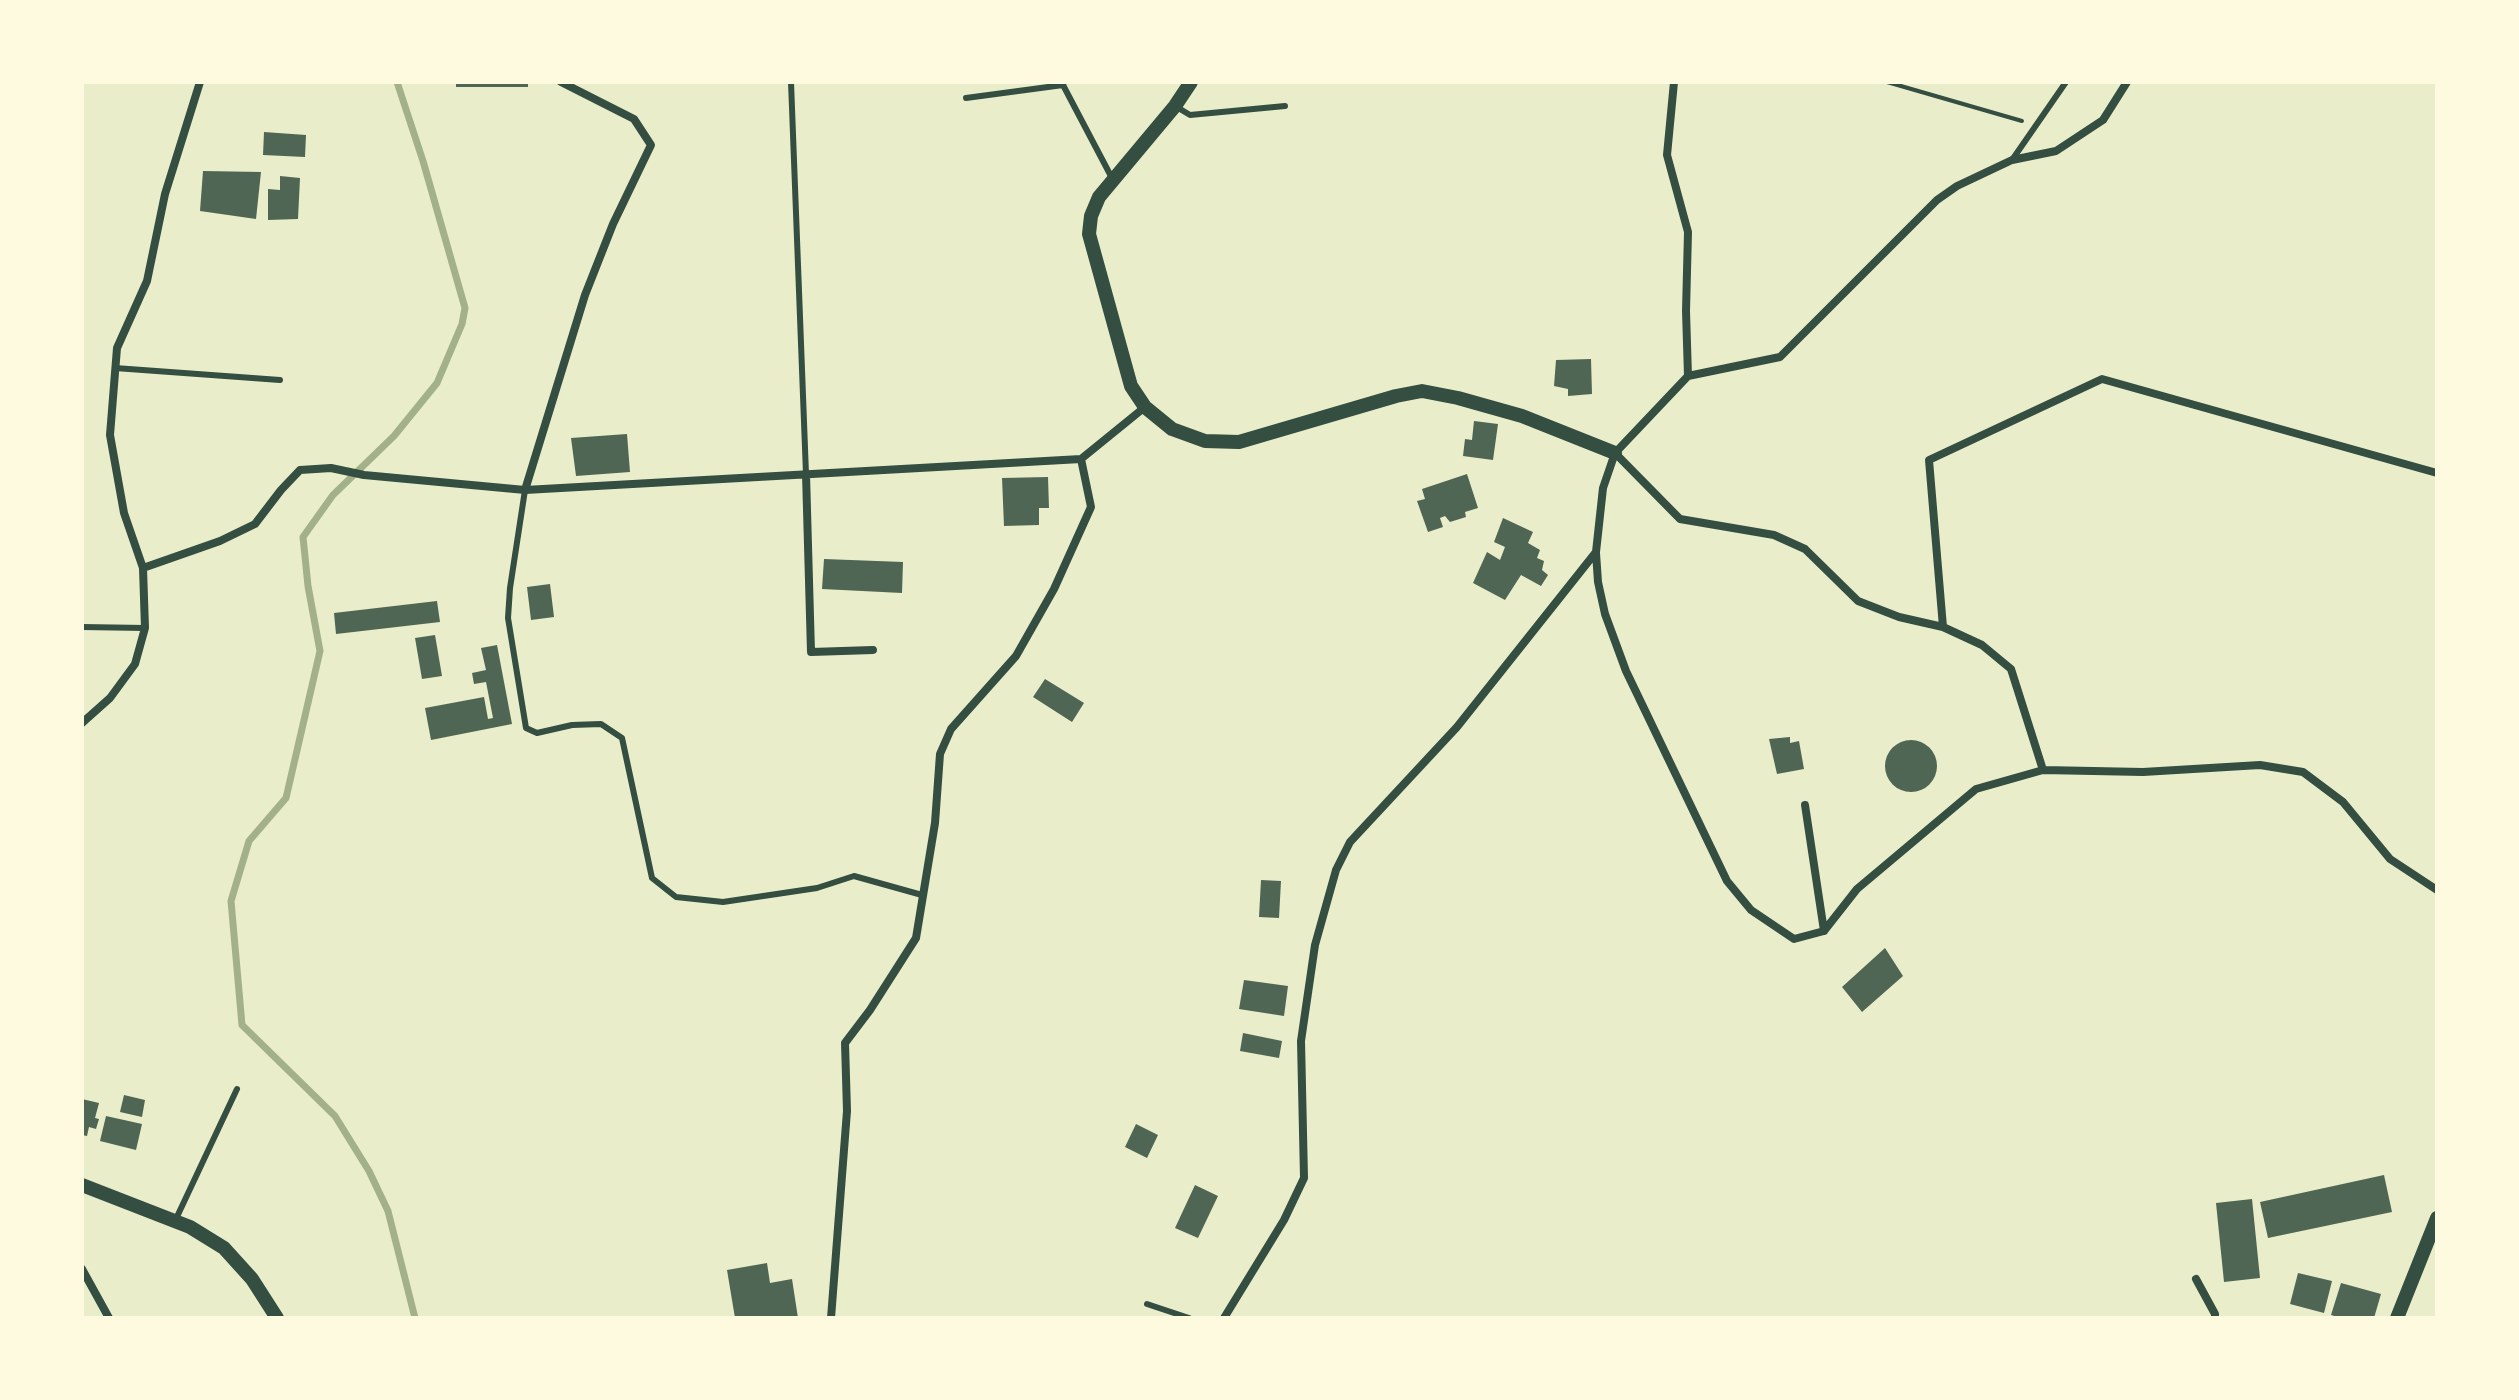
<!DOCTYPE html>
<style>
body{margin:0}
#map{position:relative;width:2519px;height:1400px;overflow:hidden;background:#e9edc9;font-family:"Archivo Narrow",sans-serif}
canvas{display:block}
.frame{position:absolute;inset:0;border:84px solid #fefae0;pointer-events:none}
</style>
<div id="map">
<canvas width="2519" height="1400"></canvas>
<div class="frame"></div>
</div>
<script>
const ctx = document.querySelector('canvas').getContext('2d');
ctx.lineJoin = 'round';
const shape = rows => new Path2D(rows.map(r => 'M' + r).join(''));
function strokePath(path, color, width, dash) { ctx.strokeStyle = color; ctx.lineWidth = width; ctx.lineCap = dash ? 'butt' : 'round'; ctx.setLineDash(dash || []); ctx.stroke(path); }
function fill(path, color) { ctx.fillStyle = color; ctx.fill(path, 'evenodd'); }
strokePath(shape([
 [397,82,423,161,465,308,462,324,437,383,394,436,333,495,303,537,308,586,320,651,286,798,249,841,231,901,242,1025,335,1116,369,1171,388,1211,415,1318]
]), '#a3b18a', 7);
fill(shape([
 [456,82,528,82,528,87,456,87],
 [264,132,306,135,305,157,263,155],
 [203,171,261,172,256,219,200,211],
 [280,176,300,178,298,219,268,220,268,189,280,190],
 [1591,359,1592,394,1568,396,1568,389,1554,386,1556,360],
 [1474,421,1498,424,1493,460,1463,456,1465,439,1472,440],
 [627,434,630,472,576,476,571,438],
 [1467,474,1478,508,1465,512,1466,517,1450,522,1445,516,1440,518,1443,527,1428,532,1417,501,1425,499,1422,489],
 [1048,477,1049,508,1039,508,1039,525,1004,526,1002,478],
 [1503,518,1533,532,1528,543,1540,550,1537,558,1544,561,1542,570,1548,575,1541,586,1521,575,1505,600,1473,583,1487,552,1500,560,1505,547,1494,542],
 [824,559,903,562,902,593,822,589],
 [550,584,554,617,531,620,527,587],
 [437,601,440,622,336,634,334,613],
 [435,635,442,676,422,679,415,638],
 [497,645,512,724,431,740,425,708,484,697,488,719,493,718,486,682,474,684,472,673,486,670,481,648],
 [1045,679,1084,703,1072,722,1033,697],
 [1790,737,1790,743,1799,741,1804,769,1777,774,1769,739],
 '1885 766a26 26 0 1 1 52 0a26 26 0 1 1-52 0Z',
 [1261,880,1281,881,1279,918,1259,917],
 [1885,948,1903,976,1862,1012,1842,987],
 [1244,980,1288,986,1284,1016,1239,1009],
 [1243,1033,1282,1041,1279,1058,1240,1051],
 [124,1095,145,1100,142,1117,120,1112],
 [82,1099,99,1103,95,1118,99,1119,96,1129,89,1127,87,1136,82,1135],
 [106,1116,142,1124,136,1150,100,1141],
 [1136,1124,1158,1135,1147,1158,1125,1147],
 [2384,1175,2392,1212,2268,1238,2260,1202],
 [1195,1185,1218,1196,1198,1238,1175,1228],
 [2252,1199,2260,1278,2224,1282,2216,1203],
 [767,1263,770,1283,792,1279,798,1318,735,1318,727,1270],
 [2298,1273,2332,1281,2324,1313,2290,1304],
 [2341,1283,2381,1294,2374,1318,2341,1318,2331,1315]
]), '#4f6655');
strokePath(shape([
 [1887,82,2022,121]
]), '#344e41', 4);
strokePath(shape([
 [791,82,806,474],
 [1064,82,1063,85,1113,180],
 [966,98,1063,85],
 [1175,106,1190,115,1285,106],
 [2012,160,2066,82],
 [115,368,280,380],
 [525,490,510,588,508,618,526,728,537,733,572,725,601,724,622,738,652,878,676,897,723,902,817,888,854,876,922,895],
 [82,627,145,628],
 [175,1221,237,1089],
 [1147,1304,1189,1318]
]), '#344e41', 6);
strokePath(shape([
 [1674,82,1667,155,1688,232,1686,311,1688,376],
 [1615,453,1680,519,1774,535,1805,549,1858,601,1899,617,1943,627],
 [806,474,811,652,873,650],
 [525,490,585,295,613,224,651,145,634,119,561,82],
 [1596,553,1598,582,1605,614,1626,671,1727,881,1751,910,1794,939,1824,931,1857,889,1976,789,2043,770,2143,772,2260,765,2303,772,2343,802,2390,859,2437,890],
 [143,568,220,541,255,524,281,490,300,470,331,468,364,475,525,490,1081,459,1145,407],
 [82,723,110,698,135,664,145,628,143,568,124,513,110,435,117,348,147,281,165,194,200,82],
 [2043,770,2011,669,1982,645,1943,627,1929,460,2102,379,2437,473],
 [1805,805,1824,931],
 [82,1269,109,1318],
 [2196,1279,2215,1314,2215,1318],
 [831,1318,847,1111,845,1043,870,1010,916,938,935,823,940,754,951,729,1016,656,1054,589,1091,507,1081,459],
 [1224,1318,1284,1220,1304,1178,1301,1041,1315,945,1336,870,1350,842,1457,727,1596,552,1603,488,1615,453,1688,376,1780,357,1937,200,1957,186,2012,160,2056,151,2103,120,2127,82]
]), '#344e41', 8);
strokePath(shape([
 [1191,82,1175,106,1099,197,1091,216,1089,234,1131,386,1145,407,1172,429,1205,441,1239,442,1396,396,1422,391,1458,398,1522,416,1615,453],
 [82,1185,190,1227,224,1248,252,1279,277,1318],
 [2397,1318,2437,1218]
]), '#344e41', 14);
</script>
